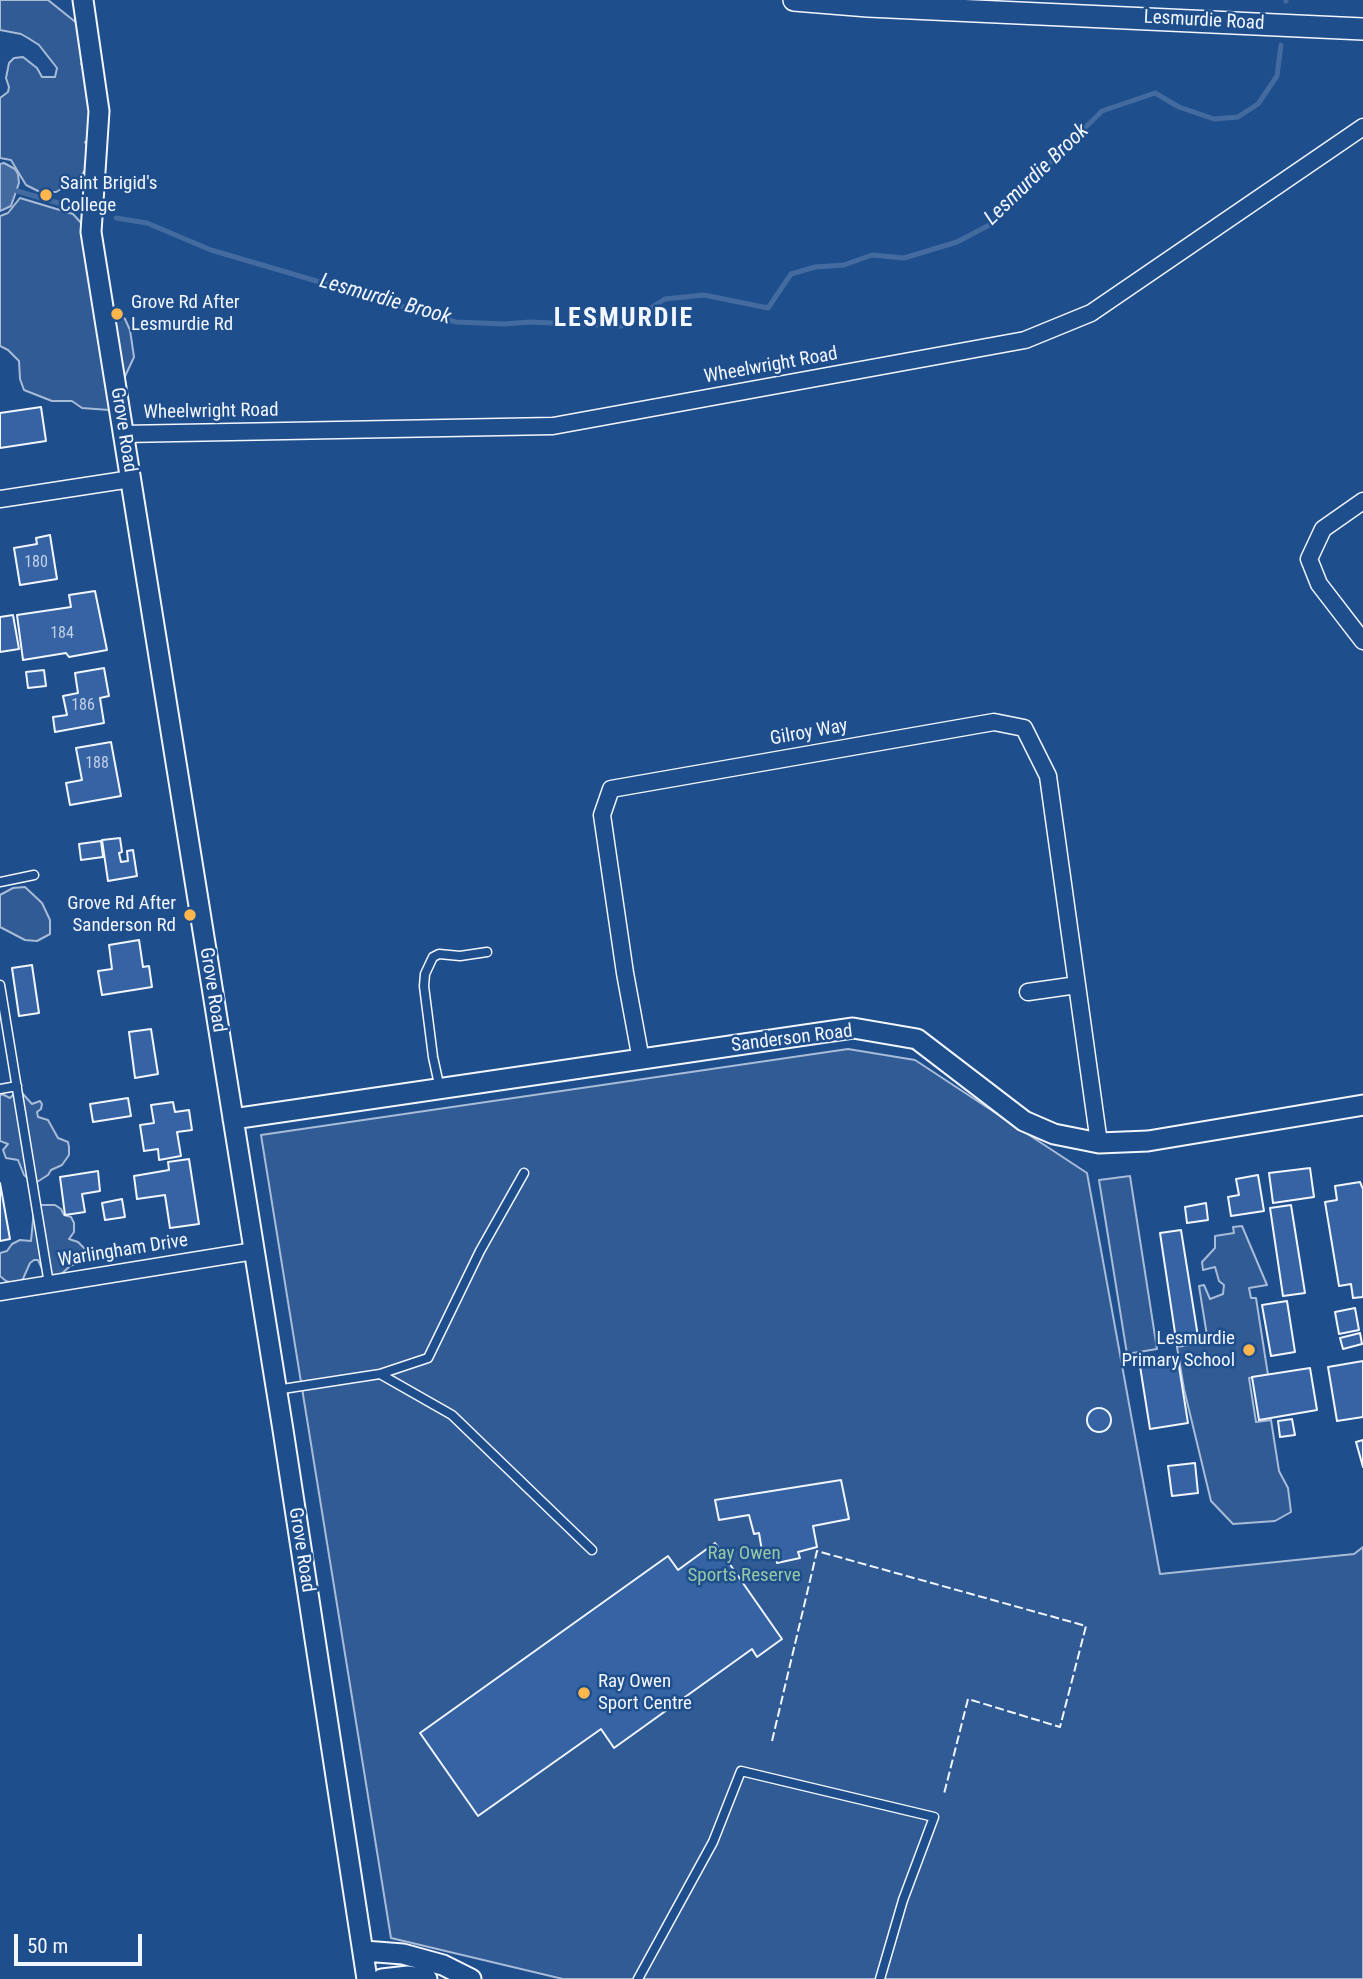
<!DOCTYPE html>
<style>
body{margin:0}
#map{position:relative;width:1363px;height:1979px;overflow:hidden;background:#1f4e8c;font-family:"Roboto Condensed",sans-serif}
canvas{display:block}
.scale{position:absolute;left:14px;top:1934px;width:128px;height:32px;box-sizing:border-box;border:4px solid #f2f6ff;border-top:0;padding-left:9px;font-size:21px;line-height:24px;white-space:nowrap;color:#f2f6ff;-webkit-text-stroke:5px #1f4e8c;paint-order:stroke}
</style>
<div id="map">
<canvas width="1363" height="1979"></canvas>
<div class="scale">50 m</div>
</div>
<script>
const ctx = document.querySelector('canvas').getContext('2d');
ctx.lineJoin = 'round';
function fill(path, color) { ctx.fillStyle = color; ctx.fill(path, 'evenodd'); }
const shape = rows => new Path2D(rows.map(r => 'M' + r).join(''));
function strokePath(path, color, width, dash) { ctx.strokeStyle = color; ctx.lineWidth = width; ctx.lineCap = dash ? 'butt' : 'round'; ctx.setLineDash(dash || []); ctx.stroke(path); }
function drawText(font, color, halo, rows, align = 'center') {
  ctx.font = font + ' "Roboto Condensed",sans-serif'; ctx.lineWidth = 5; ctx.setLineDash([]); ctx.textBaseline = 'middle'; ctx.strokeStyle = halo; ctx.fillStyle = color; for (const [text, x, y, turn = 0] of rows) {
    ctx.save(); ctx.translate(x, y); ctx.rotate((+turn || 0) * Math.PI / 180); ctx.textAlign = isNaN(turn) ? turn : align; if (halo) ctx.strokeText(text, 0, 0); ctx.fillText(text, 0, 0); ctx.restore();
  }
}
const built = shape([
 [0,0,48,0,78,24,85,60,81,64,87,72,94,136,85,142,90,151,89,164,79,179,56,192,40,192,26,185,11,160,0,158,0,98,8,92,9,87,6,78,9,63,14,58,23,57,37,68,42,77,55,77,57,68,39,45,28,38,21,34,0,30,0,0],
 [20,198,73,214,82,224,105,299,125,319,130,330,134,357,121,385,120,404,109,410,82,408,72,401,52,401,24,390,20,379,19,361,8,350,0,346,0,216,8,213,20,198],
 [25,887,42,903,50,920,50,934,37,941,25,940,0,927,0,895,13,888,25,887],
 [848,1049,915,1060,1087,1173,1160,1574,1354,1554,1363,1547,1363,1979,563,1979,391,1938,261,1135,848,1049],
 [22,1093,32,1104,40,1101,42,1104,41,1109,37,1112,38,1117,48,1120,58,1138,68,1142,69,1147,69,1155,62,1165,51,1170,48,1175,37,1182,32,1182,24,1175,18,1160,6,1158,3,1150,8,1144,0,1141,0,1096,2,1094,10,1098,14,1094,22,1093],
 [1130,1176,1157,1349,1127,1354,1099,1180,1130,1176],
 [42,1205,55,1205,61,1209,64,1215,71,1217,74,1223,74,1232,69,1239,78,1242,85,1249,85,1260,70,1266,56,1279,45,1275,38,1260,34,1260,30,1263,22,1281,13,1283,6,1281,0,1276,0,1253,7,1251,12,1244,20,1240,31,1241,34,1210,42,1205],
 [1242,1226,1267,1285,1249,1288,1251,1298,1256,1298,1268,1375,1249,1378,1256,1422,1271,1420,1279,1471,1288,1488,1291,1512,1275,1521,1233,1524,1211,1501,1184,1389,1177,1347,1208,1342,1199,1286,1204,1285,1210,1299,1223,1294,1224,1285,1219,1281,1215,1267,1203,1270,1202,1262,1215,1248,1215,1236,1234,1233,1233,1227,1242,1226]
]);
fill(built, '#305b95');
strokePath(built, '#a8bbd7', 2);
const water = shape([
 [4,163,15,169,18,174,19,183,11,206,0,211,0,164,4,163]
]);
fill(water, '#446ba0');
strokePath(water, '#a8bbd7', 2);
strokePath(shape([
 [1286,0,1286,1],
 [17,191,62,204],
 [116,218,147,223,211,250,456,322,505,324,530,322,622,326,665,299,704,295,768,308,791,274,815,267,844,265,872,255,904,258,957,242,995,222,996,216,1102,111,1155,93,1179,107,1214,119,1238,117,1258,104,1277,76,1281,45]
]), '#446ba0', 5);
const building = shape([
 [41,407,46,441,0,448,0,413,41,407],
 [50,535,57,579,20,585,14,548,37,544,36,538,50,535],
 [95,591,107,650,69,657,66,653,23,660,17,615,71,607,69,595,95,591],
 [13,615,19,649,0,652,0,617,13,615],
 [104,668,109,696,100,698,104,723,55,732,53,717,67,715,63,696,78,693,75,673,104,668],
 [44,670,46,686,28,688,26,672,44,670],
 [111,742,121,796,70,805,66,783,82,780,76,748,111,742],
 [120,838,122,852,119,853,121,862,128,861,127,851,133,850,137,876,108,881,102,840,120,838],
 [101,841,103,857,81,860,79,844,101,841],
 [139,940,143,967,149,966,152,987,102,995,98,971,112,969,109,945,139,940],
 [32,965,39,1013,19,1016,12,968,32,965],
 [151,1029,158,1074,135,1078,129,1032,151,1029],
 [128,1098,131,1116,93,1122,90,1104,128,1098],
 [173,1102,175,1112,189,1110,192,1130,177,1132,181,1156,159,1160,158,1149,144,1151,140,1125,154,1123,151,1105,173,1102],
 [189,1159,199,1224,170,1228,165,1195,137,1199,134,1176,169,1170,168,1162,189,1159],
 [1310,1168,1314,1197,1273,1203,1269,1173,1310,1168],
 [98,1171,100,1191,82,1194,85,1212,65,1215,60,1177,98,1171],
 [1258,1175,1264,1211,1231,1216,1228,1197,1239,1195,1236,1179,1258,1175],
 [1360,1182,1363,1189,1363,1297,1353,1298,1351,1284,1339,1286,1325,1202,1337,1200,1335,1186,1360,1182],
 [0,1183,10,1239,0,1241,0,1183],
 [122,1199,125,1217,105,1220,102,1203,122,1199],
 [1206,1203,1208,1220,1187,1223,1185,1207,1206,1203],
 [1291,1205,1305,1293,1283,1296,1270,1208,1291,1205],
 [1181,1230,1199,1343,1177,1346,1160,1233,1181,1230],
 [1287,1301,1295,1352,1271,1356,1262,1305,1287,1301],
 [1355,1308,1359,1330,1339,1334,1335,1312,1355,1308],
 [1360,1333,1362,1344,1343,1349,1340,1338,1360,1333],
 [1178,1360,1188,1423,1150,1429,1140,1366,1178,1360],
 [1363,1361,1363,1417,1337,1421,1328,1367,1363,1361],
 [1310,1368,1317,1410,1259,1420,1252,1377,1310,1368],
 '1087 1420a12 12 0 1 1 24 0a12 12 0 1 1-24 0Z',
 [1292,1419,1295,1435,1280,1437,1278,1421,1292,1419],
 [1363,1440,1363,1467,1356,1442,1363,1440],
 [1195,1463,1198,1493,1172,1496,1168,1466,1195,1463],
 [841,1480,849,1519,813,1526,817,1547,798,1552,800,1558,777,1563,776,1556,763,1557,759,1533,754,1534,749,1515,719,1520,715,1500,841,1480],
 [715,1543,782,1639,757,1657,752,1649,614,1748,601,1729,478,1816,420,1733,668,1556,678,1570,715,1543]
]);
fill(building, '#3563a3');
strokePath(building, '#f2f6ff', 2);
const service = shape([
 [0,882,34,875],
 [0,985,49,1284],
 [0,1089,17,1086],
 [440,1089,433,1057,424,986,425,974,433,957,439,954,460,956,487,952],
 [380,1374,428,1358,480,1251,524,1173],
 [276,1390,380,1374,452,1415,592,1550],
 [638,1979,713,1842,741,1771,934,1817,903,1900,880,1979]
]);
const minor = shape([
 [123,434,553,426,1025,340,1091,313,1363,127],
 [0,499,131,479],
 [1363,501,1323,529,1309,559,1319,584,1363,641],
 [1028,992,1077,985],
 [641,1060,625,973,602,815,611,789,994,722,1024,728,1048,776,1099,1143],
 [0,1292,254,1251]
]);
const tertiary = shape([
 [83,0,99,111,91,232,283,1430,367,1979],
 [233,1119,853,1028,917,1039,1024,1121,1054,1134,1099,1143,1148,1141,1363,1105],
 [364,1951,403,1954,443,1965,471,1979],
 [382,1979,408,1976,427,1979]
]);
const secondary = shape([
 [794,0,868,6,1363,29]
]);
strokePath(service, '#f2f6ff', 11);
strokePath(minor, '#f2f6ff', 19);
strokePath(tertiary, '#f2f6ff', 23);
strokePath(secondary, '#f2f6ff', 24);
strokePath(service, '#1f4e8c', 8);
strokePath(minor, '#1f4e8c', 16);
strokePath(tertiary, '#1f4e8c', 19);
strokePath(secondary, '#1f4e8c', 21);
strokePath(shape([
 [772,1741,817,1551,1086,1626,1060,1727,968,1699,944,1794]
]), '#f2f6ff', 2, [9, 3.5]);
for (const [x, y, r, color] of [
 [46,195,7,"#ffb74d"],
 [117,314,7,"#ffb74d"],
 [190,915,7,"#ffb74d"],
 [1249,1350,7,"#ffb74d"],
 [584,1693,7,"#ffb74d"]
]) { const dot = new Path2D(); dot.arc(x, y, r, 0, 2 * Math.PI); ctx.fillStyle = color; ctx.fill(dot); strokePath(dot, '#1f4e8c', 2.5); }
drawText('16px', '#c3d1e8', null, [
 ["180",36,563],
 ["184",62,634],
 ["186",83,706],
 ["188",97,764]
]);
drawText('19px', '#f2f6ff', '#1f4e8c', [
 ["Lesmurdie Road",1204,21,3],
 ["Wheelwright Road",771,366,-10],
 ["Wheelwright Road",211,412,-1],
 ["Grove Road",123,430,81],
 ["Gilroy Way",809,733,-10],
 ["Grove Road",212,990,81],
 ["Sanderson Road",792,1039,-7],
 ["Warlingham Drive",123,1251,-9],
 ["Grove Road",301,1550,81]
]);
drawText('19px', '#f2f6ff', '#1f4e8c', [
 ["Saint Brigid's",60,184],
 ["College",60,206],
 ["Grove Rd After",131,303],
 ["Lesmurdie Rd",131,325],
 ["Grove Rd After",176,904,"right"],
 ["Sanderson Rd",176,926,"right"],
 ["Lesmurdie",1235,1339,"right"],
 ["Primary School",1235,1361,"right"],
 ["Ray Owen",598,1682],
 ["Sport Centre",598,1704]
], 'left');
drawText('19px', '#97c8a6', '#1f4e8c', [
 ["Ray Owen",744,1554],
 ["Sports Reserve",744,1576]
]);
drawText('italic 21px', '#f2f6ff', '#1f4e8c', [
 ["Lesmurdie Brook",1037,175,-44],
 ["Lesmurdie Brook",385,300,16]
]);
ctx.letterSpacing = '2px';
drawText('bold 26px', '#f2f6ff', '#1f4e8c', [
 ["LESMURDIE",624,319]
]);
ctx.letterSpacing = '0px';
</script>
